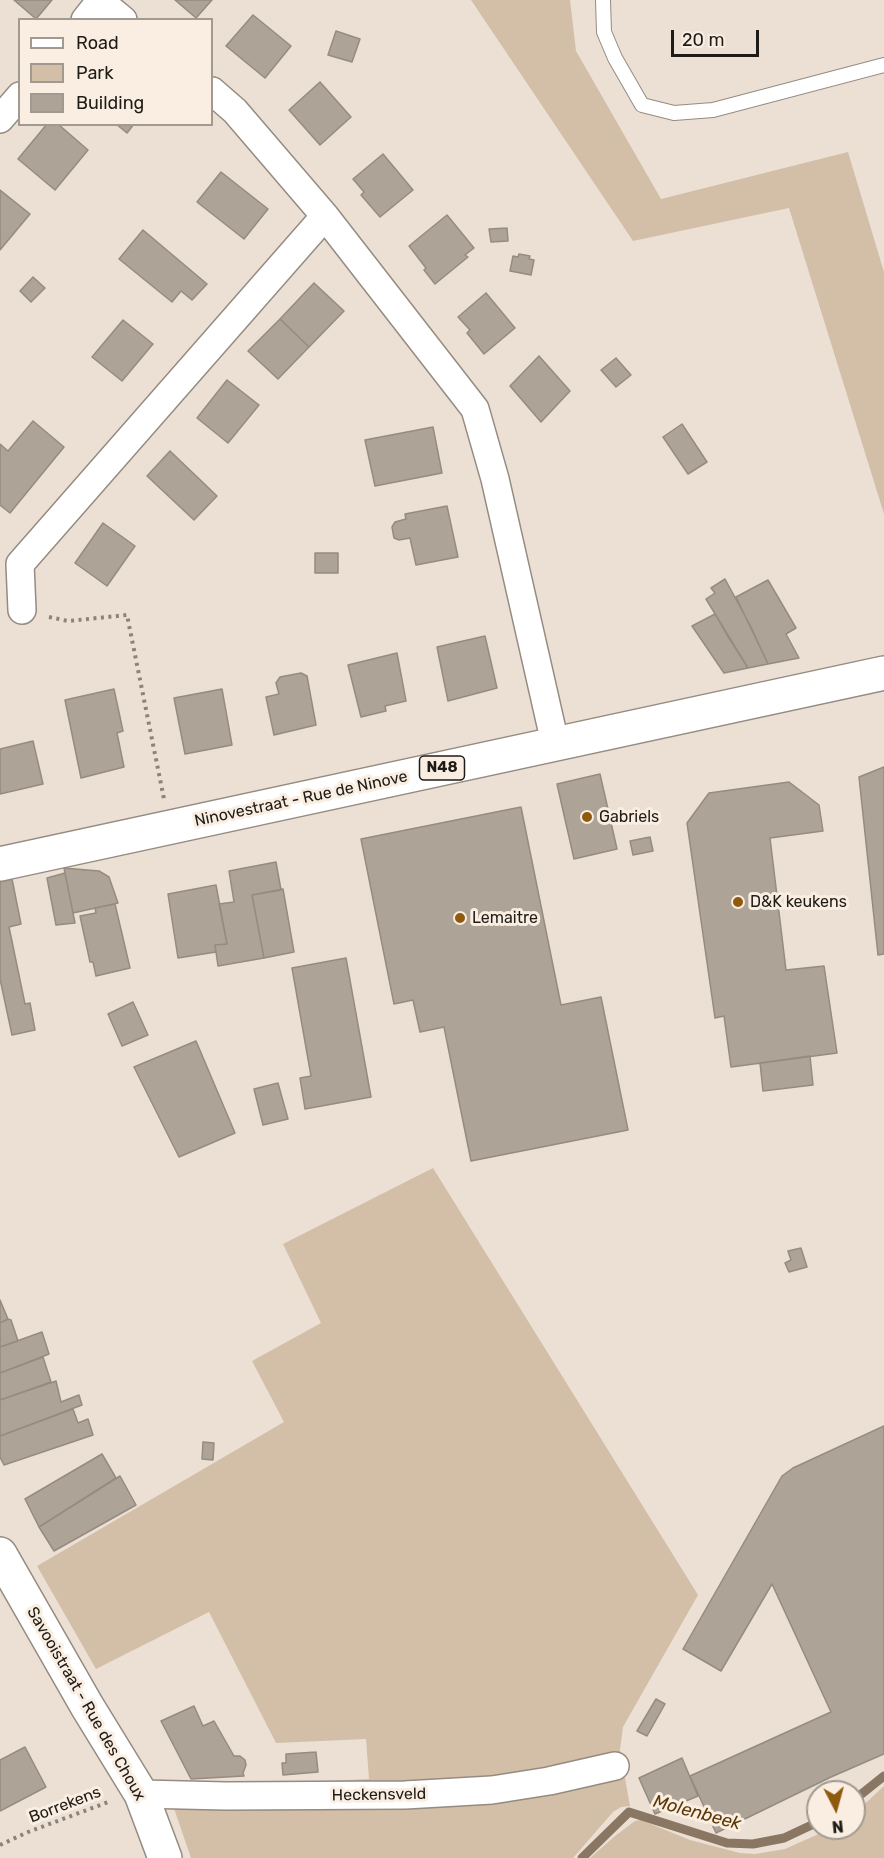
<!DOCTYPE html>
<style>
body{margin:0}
#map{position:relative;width:884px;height:1858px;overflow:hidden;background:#ece0d4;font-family:Rubik,sans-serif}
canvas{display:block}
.legend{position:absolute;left:18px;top:18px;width:195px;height:108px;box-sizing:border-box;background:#f9eee1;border:2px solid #a29a90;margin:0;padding:8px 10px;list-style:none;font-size:18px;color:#1f1b17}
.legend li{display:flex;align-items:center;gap:12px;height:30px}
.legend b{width:30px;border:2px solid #a29a90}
.north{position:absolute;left:806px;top:1780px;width:60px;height:60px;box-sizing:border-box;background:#f9eee1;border:2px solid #a29a90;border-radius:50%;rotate:174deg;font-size:16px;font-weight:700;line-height:24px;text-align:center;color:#1f1b17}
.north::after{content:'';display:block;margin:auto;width:21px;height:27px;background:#8f5a0d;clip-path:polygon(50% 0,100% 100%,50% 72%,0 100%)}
.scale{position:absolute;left:671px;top:30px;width:88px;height:27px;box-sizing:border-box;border:3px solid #1f1b17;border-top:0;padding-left:8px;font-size:18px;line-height:21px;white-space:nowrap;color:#1f1b17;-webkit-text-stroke:4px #f9eee1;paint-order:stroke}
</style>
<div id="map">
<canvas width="884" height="1858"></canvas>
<ul class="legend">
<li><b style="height:8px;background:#fff"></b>Road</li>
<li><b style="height:16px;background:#d3bea8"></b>Park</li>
<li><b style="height:16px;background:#ada397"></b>Building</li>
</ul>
<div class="north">N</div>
<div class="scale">20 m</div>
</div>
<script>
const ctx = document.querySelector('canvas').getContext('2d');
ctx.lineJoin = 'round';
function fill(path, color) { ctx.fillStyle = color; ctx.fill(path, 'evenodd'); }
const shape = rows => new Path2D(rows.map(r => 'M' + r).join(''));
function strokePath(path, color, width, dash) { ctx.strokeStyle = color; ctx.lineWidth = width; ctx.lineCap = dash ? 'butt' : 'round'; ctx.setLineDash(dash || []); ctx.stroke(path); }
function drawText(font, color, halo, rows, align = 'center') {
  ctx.font = font + ' Rubik,sans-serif'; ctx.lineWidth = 6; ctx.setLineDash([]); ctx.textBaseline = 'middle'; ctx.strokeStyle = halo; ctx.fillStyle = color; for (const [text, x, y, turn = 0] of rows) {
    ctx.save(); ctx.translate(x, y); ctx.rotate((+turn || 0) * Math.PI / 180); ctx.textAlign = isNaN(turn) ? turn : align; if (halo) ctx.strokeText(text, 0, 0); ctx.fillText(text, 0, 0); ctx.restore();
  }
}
fill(shape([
 [471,0,570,0,576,51,661,199,848,152,884,272,884,514,789,208,633,241],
 [433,1168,698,1595,623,1727,620,1750,630,1806,621,1807,613,1812,573,1858,191,1858,167,1788,369,1779,366,1739,276,1743,209,1612,96,1669,37,1566,284,1422,252,1361,321,1323,283,1244],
 [884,1786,884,1858,590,1858,615,1836,635,1821,641,1820,690,1840,740,1853,755,1854,785,1849,832,1828,854,1828,854,1814]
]), '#d3bea8');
strokePath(shape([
 [854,1800,884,1776],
 [582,1858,629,1812,727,1843,753,1844,784,1838,818,1822]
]), '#8a7763', 9);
const building = shape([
 [14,0,52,0,36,19,14,0],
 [175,0,212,0,196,18,175,0],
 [253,15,291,46,265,78,226,46,253,15],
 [336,31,360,39,352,62,328,55,336,31],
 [320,82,351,117,320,145,289,110,320,82],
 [47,124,58,124,88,150,55,190,18,159,47,124],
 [116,124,134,124,127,133,116,124],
 [383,154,413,190,380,217,361,195,364,192,353,179,383,154],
 [221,172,268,209,244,239,197,202,221,172],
 [0,190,30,214,0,250,0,190],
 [447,215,474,248,465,255,468,257,435,284,424,270,426,268,409,246,447,215],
 [507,228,508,241,491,242,489,229,507,228],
 [143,230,207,284,192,300,181,291,172,302,119,259,143,230],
 [519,254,530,256,529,259,534,260,531,275,510,271,513,256,518,257,519,254],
 [33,277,45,288,31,302,20,291,33,277],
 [314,283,344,311,309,347,280,319,314,283],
 [486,293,515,328,484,354,467,333,470,330,458,317,486,293],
 [280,319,309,347,278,379,248,351,280,319],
 [123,320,153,344,122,381,92,357,123,320],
 [539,356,570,391,541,422,510,386,539,356],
 [616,358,631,375,616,387,601,370,616,358],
 [227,380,259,405,228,443,197,418,227,380],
 [33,421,64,447,10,513,0,505,0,444,8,451,33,421],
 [682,424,707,462,688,474,663,437,682,424],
 [433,427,442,473,375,486,365,440,433,427],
 [170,451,217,496,194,520,147,476,170,451],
 [447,506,458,557,416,565,410,538,399,540,394,538,392,527,395,522,406,519,405,514,447,506],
 [103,523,135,546,107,586,75,563,103,523],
 [315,553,338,553,338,573,315,573,315,553],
 [725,579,750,625,768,664,748,668,706,599,715,593,711,588,725,579],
 [768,580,796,628,786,634,799,658,768,664,736,597,768,580],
 [715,614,727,635,748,668,724,673,692,626,715,614],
 [485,636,497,688,448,701,437,647,485,636],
 [397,653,406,701,385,706,386,711,361,717,348,665,397,653],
 [301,673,307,676,316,725,274,735,266,697,279,694,276,683,280,677,301,673],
 [114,689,123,731,117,733,124,767,81,778,65,700,114,689],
 [222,689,232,745,185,754,174,698,222,689],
 [33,741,43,784,0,794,0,749,33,741],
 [884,767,884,954,878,955,859,777,884,767],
 [600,774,617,849,574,859,557,784,600,774],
 [789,782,819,805,823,831,770,838,786,970,824,966,837,1053,731,1067,724,1016,715,1018,687,823,709,793,789,782],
 [521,807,561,1005,601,997,628,1130,471,1161,444,1027,420,1032,413,1000,394,1004,361,839,521,807],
 [650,837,653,851,633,855,630,841,650,837],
 [276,862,281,890,252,895,264,958,218,966,215,945,227,944,219,904,234,902,229,871,276,862],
 [64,868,99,871,109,877,118,903,73,913,64,868],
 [65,873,75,923,56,925,47,878,65,873],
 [12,879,21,924,9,927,25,1004,30,1003,35,1030,12,1035,0,979,0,882,12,879],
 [216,885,227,944,215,945,216,952,178,958,168,894,216,885],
 [283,889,294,952,264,958,252,895,283,889],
 [115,904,130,968,96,976,93,962,90,962,80,916,96,913,95,908,115,904],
 [346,958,371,1097,305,1109,300,1078,311,1076,292,968,346,958],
 [133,1002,148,1035,122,1046,108,1014,133,1002],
 [196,1041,235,1133,179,1157,134,1067,196,1041],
 [810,1056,813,1085,763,1091,760,1063,810,1056],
 [278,1083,288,1119,263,1125,254,1089,278,1083],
 [801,1248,807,1267,789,1272,785,1263,791,1260,788,1251,801,1248],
 [0,1300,8,1319,0,1323,0,1300],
 [8,1319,11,1320,18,1341,0,1347,0,1323,8,1319],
 [42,1332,49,1354,0,1373,0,1347,42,1332],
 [43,1357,51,1382,0,1400,0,1373,43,1357],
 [56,1381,61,1402,79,1395,82,1405,0,1436,0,1400,56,1381],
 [73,1409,78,1423,88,1419,93,1435,4,1465,0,1457,0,1436,73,1409],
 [884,1426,884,1754,831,1777,716,1833,690,1776,831,1712,772,1584,721,1671,683,1649,782,1476,793,1468,884,1426],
 [203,1442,214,1443,213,1460,202,1459,203,1442],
 [102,1454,116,1478,39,1527,25,1499,102,1454],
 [120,1476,136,1505,54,1551,39,1527,120,1476],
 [656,1699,665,1704,647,1736,637,1731,656,1699],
 [194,1706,203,1726,214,1721,234,1756,240,1756,245,1760,246,1765,243,1773,244,1776,191,1779,161,1721,194,1706],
 [25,1747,46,1787,0,1811,0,1760,25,1747],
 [316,1752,318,1772,283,1775,282,1763,286,1763,286,1754,316,1752],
 [682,1758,698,1796,655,1814,639,1778,682,1758]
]);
fill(building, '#ada397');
strokePath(building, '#968b80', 1.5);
const lane = shape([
 [603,0,604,32,615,58,642,105,674,113,713,110,884,65]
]);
const street = shape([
 [100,1,123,20],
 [85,20,101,0],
 [212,91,235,111,325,216,475,409,495,479,555,743],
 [0,119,20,96],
 [22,610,20,564,325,216],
 [141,1794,226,1796,405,1795,492,1790,549,1781,615,1766]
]);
const secondary = shape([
 [0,1554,87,1706,141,1794,165,1858]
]);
const primary = shape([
 [0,864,884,673]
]);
strokePath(lane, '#958b80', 16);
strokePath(street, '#958b80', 30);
strokePath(secondary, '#958b80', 36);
strokePath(primary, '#958b80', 36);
strokePath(shape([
 [49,617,68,621,127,615,164,799],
 [0,1845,28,1832,111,1801]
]), '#8b837b', 4, [3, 4.5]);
strokePath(lane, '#fff', 14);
strokePath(street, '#fff', 27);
strokePath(secondary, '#fff', 33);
strokePath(primary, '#fff', 33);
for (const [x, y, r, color] of [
 [587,817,6,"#8f5a0d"],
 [738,902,6,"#8f5a0d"],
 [460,918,6,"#8f5a0d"]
]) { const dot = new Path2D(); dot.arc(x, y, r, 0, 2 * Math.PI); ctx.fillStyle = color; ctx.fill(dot); strokePath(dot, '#f9eee1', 2); }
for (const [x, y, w] of [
 [442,768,45]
]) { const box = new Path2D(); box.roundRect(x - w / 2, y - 12, w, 24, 4.5); ctx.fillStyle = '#f9eee1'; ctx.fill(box); strokePath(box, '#1f1b17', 1.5); }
drawText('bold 15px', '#1f1b17', null, [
 ["N48",442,768]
]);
drawText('16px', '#1f1b17', '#f9eee1', [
 ["Ninovestraat - Rue de Ninove",301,799,-12],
 ["Savooistraat - Rue des Choux",86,1704,60],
 ["Heckensveld",379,1795,-1],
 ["Borrekens",65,1805,-21]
]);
drawText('16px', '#1f1b17', '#f9eee1', [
 ["Gabriels",599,817],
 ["D&K keukens",750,902],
 ["Lemaitre",472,918]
], 'left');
drawText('italic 18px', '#5a3705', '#f9eee1', [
 ["Molenbeek",697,1813,15]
]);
</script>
